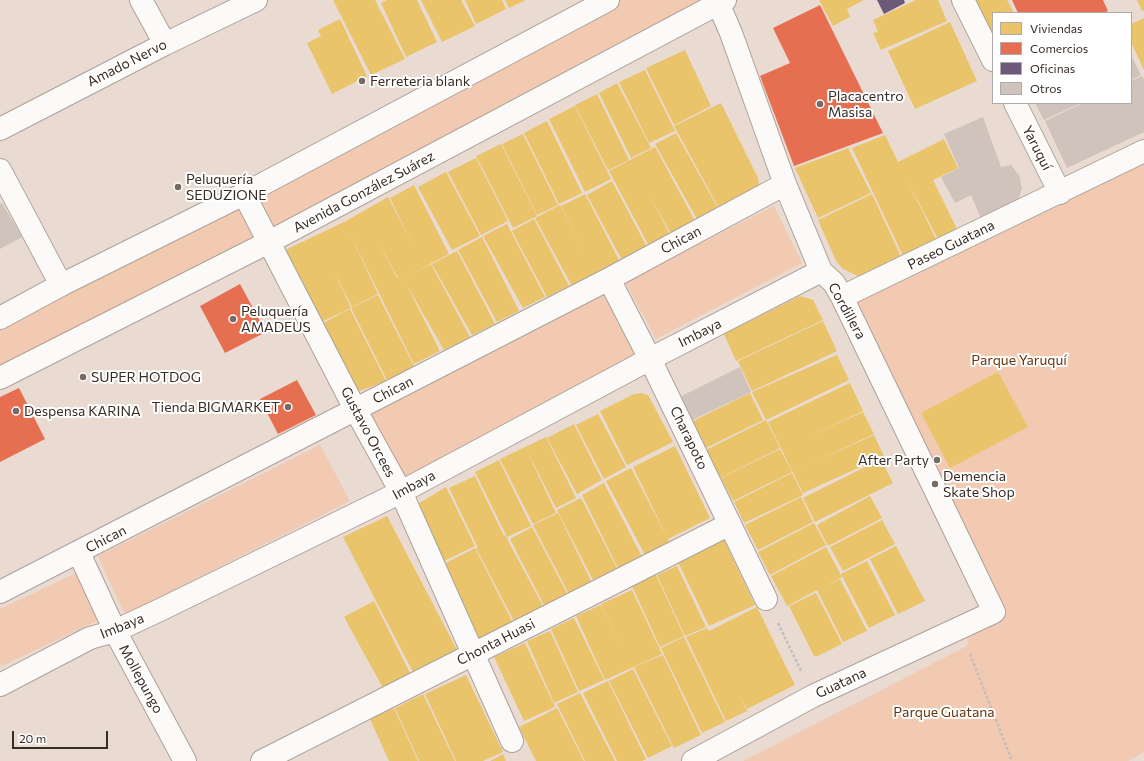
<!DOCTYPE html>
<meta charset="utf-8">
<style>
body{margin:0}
#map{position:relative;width:1144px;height:761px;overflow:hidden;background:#eadbd2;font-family:Commissioner,sans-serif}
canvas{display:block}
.legend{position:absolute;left:992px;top:12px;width:140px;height:92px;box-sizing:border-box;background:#fff;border:1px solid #afaba8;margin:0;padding:5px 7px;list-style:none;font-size:12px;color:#382d26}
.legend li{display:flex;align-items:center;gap:8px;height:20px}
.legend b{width:20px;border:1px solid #afaba8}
.scale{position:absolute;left:12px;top:731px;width:96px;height:18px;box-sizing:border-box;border:2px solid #382d26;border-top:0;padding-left:5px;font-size:12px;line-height:14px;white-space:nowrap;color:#382d26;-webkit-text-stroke:3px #fff;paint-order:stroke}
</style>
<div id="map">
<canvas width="1144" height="761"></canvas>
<ul class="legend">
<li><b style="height:11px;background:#e9c46a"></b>Viviendas</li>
<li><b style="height:11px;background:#e76f51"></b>Comercios</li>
<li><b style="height:11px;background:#6d597a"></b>Oficinas</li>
<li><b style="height:11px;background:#cfc3bb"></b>Otros</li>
</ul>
<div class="scale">20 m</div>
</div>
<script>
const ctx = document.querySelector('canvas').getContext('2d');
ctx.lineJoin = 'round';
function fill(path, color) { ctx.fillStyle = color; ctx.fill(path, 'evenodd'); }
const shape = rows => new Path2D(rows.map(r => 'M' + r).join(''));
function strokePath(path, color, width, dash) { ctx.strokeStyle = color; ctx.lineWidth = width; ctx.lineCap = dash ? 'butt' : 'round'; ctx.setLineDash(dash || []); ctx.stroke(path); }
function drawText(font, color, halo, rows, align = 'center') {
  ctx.font = font + ' Commissioner,sans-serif'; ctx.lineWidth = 4; ctx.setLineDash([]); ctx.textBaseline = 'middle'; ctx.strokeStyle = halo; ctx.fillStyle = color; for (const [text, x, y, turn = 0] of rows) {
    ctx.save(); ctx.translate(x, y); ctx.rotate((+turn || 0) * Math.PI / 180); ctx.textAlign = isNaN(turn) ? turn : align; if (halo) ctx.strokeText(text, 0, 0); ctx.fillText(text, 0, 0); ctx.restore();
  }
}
fill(shape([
 [608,0,725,0,0,378,0,318],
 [1144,161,1144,752,1128,761,743,761,969,645,964,633,1000,614,851,302],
 [774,206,802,263,656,339,625,282],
 [604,291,638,361,404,480,369,412],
 [320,445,350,501,125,615,98,556],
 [76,573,99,620,2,666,0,662,0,609]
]), '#f1cab1');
fill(shape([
 [333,0,375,0,405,59,371,75],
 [387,0,417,0,437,42,406,57,381,3],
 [421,0,461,0,475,26,442,42],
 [465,0,502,0,506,9,476,24],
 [505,0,526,0,509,8],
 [819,0,864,0,847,9,850,17,833,26],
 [916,0,938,0,947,21,881,50,873,33,878,32,873,20],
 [975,0,1007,0,1014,13,993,13,993,34],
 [1137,0,1144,0,1144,10,1142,11],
 [1144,18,1144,70,1131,42,1131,24],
 [340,19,367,76,332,94,307,43,321,36,318,30],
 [950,22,977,81,915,109,888,51],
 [685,50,711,106,674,125,646,68],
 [645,70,675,131,649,143,619,82],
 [617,83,651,148,631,158,599,93],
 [597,94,629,160,608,170,575,105],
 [721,103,758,178,759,185,756,190,719,208,674,126],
 [575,106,611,179,585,192,549,119],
 [547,121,582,193,559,204,524,133],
 [676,133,718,208,697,219,655,144],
 [523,134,558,205,537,215,502,144],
 [885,135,898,162,944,139,958,168,933,180,958,231,939,241,906,178,939,245,905,260,852,148],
 [501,144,537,216,513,228,476,156],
 [655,147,695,221,671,234,649,195,670,235,649,246,609,171],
 [848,148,871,193,818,218,795,168],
 [476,158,508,221,481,235,448,172],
 [446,172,480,236,452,250,418,187],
 [612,181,648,249,623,262,587,195],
 [414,185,449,254,403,278,431,264,470,337,444,350,405,282,440,351,414,364,348,230,378,294,352,307,333,269,351,308,317,324,281,252,344,222,388,197,413,245,390,198],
 [377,239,398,278,397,278],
 [585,194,620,262,572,286,535,218,560,205,586,256,561,206],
 [872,194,903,261,867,276,858,276,843,269,836,261,818,220],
 [534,219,569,286,547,297,512,231],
 [507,224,545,297,523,308,483,236],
 [482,237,519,311,497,322,458,250],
 [457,251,495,324,472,335,432,264],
 [378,295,414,366,387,380,351,308],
 [800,296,813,300,823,320,736,361,724,334],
 [350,309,386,381,357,392,319,325],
 [823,321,837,351,752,391,738,361],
 [837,355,849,380,766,420,752,392],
 [998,372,1028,427,950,468,921,413],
 [850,383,863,411,807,437,863,412,874,434,801,468,874,435,884,456,803,493,768,422],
 [642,393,648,395,673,442,627,465,600,411,634,394],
 [750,393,763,420,704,449,691,422],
 [598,414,626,467,604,479,576,425],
 [766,420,780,448,720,478,706,450],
 [574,424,602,480,577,494,547,438],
 [546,437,576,498,556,508,525,447],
 [675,446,710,518,668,539,633,467],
 [525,447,556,513,533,524,500,459],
 [780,449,792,472,733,501,721,478],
 [881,459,893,483,815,522,803,498],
 [499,460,531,526,507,537,475,472],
 [631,468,670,543,645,555,606,481],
 [792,473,803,495,744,523,734,502],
 [475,476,504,536,505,535,544,608,515,623,476,548,478,548,449,488],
 [604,483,642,557,618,568,582,495],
 [446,487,475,546,438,564,411,508],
 [870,496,882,518,828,546,817,525],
 [801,497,813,522,758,550,745,525],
 [581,498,617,568,593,580,557,510],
 [558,513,592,583,569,594,533,525],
 [387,516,457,650,413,672,377,603,400,591,377,603,343,537],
 [882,520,895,544,843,571,830,547],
 [814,523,826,545,770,575,758,552],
 [532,527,568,595,545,607,510,539],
 [724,540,755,605,709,626,678,562],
 [896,546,925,601,898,614,870,559],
 [826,547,842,577,823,587,840,579,867,631,843,642,817,590,787,606,771,576],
 [475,548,513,623,477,642,438,567],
 [867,561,895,615,869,628,841,574],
 [677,566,706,627,685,636,657,575],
 [656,575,684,636,660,647,632,586],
 [632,590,662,654,605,680,576,616,601,605,625,654,601,604],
 [816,593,842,644,818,656,814,656,789,606],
 [374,601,411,675,383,688,344,617],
 [757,607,795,685,747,709,740,697,747,711,726,721,686,637,707,628,709,631],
 [574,618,604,680,579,691,551,629],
 [550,631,578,692,554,703,527,641],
 [684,637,725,722,702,733,661,648],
 [525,643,555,707,524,721,494,657],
 [663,655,701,735,674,748,634,667],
 [633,669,672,746,648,758,609,681],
 [466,675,503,752,483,761,456,761,425,694],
 [608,681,646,759,642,761,617,761,583,693],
 [580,693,615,761,585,761,557,704],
 [423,694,455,761,419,761,395,708],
 [394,708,418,761,389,761,370,719],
 [557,708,584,761,536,761,519,727],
 [503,754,506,761,490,761]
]), '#e9c46a');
fill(shape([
 [1012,0,1103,0,1108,11,1103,13,1018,13],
 [820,5,883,133,794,166,760,76,790,63,773,28],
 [240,284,266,332,225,353,200,306],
 [297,380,316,415,278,434,260,399],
 [19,388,45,439,0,462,0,397]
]), '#e76f51');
fill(shape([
 [877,0,904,0,905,3,884,14]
]), '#6d597a');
fill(shape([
 [1131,55,1141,75,1131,80],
 [1142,76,1144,79,1144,132,1067,168,1045,121,1083,103,1131,103,1131,81],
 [1035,103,1081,103,1044,120],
 [983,117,1001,167,1011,165,1019,175,1022,188,1019,198,1013,207,982,221,971,195,955,203,941,177,959,168,944,134],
 [2,203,22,237,0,249,0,204],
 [740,367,751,392,690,421,678,398]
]), '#cfc3bb');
const minor = shape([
 [141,0,165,44],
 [963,0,993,60],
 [1015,103,1060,193],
 [0,129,165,44,256,0],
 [0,170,61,285],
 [244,194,355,409,401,492,512,741],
 [609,279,650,359,766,599],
 [842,297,1144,151],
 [79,553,115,631,185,761],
 [0,592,609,279,785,184],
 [0,685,90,638,115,631,162,609,401,492,650,359,821,271],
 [262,761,730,524],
 [693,761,813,696,994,612,842,297,834,283,821,271,785,184,731,33,718,3]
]);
const major = shape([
 [0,318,61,285,244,194,608,0],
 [0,378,269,242,725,0]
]);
strokePath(minor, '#aca199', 24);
strokePath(major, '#aca199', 24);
strokePath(shape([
 [778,623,801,671],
 [970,654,1012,761]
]), '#c4beba', 2.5, [3, 2]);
strokePath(minor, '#fcfaf8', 22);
strokePath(major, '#fcfaf8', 22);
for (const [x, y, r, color] of [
 [362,81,4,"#766a62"],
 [820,104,4,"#766a62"],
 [178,187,4,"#766a62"],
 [233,319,4,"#766a62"],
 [83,377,4,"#766a62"],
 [288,407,4,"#766a62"],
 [16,411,4,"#766a62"],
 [937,460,4,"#766a62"],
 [935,484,4,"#766a62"]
]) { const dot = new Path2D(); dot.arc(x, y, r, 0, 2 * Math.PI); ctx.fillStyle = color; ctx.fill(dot); strokePath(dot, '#fff', 1.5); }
drawText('14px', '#382d26', '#fff', [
 ["Amado Nervo",127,63,-27],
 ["Yaruquí",1037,148,63],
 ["Avenida González Suárez",364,192,-28],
 ["Chican",681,240,-28],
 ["Paseo Guatana",951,245,-26],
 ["Cordillera",847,311,61],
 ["Imbaya",700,333,-27],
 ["Chican",393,390,-27],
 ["Gustavo Orcees",368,432,62],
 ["Charapoto",689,438,64],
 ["Imbaya",414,485,-28],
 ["Chican",106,539,-27],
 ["Imbaya",122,626,-22],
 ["Chonta Huasi",496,642,-27],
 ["Mollepungo",141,679,61],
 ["Guatana",841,683,-25]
]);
drawText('14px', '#382d26', '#fff', [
 ["Ferreteria blank",370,81],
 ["Placacentro",828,96],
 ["Masisa",828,112],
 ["Peluquería",186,179],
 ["SEDUZIONE",186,195],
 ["Peluquería",241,311],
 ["AMADEUS",241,327],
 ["SUPER HOTDOG",91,377],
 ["Tienda BIGMARKET",280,407,"right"],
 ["Despensa KARINA",24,411],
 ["After Party",929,460,"right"],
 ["Demencia",943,476],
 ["Skate Shop",943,492]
], 'left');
drawText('14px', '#69350c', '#fff', [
 ["Parque Yaruquí",1019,360],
 ["Parque Guatana",944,712]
]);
</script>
